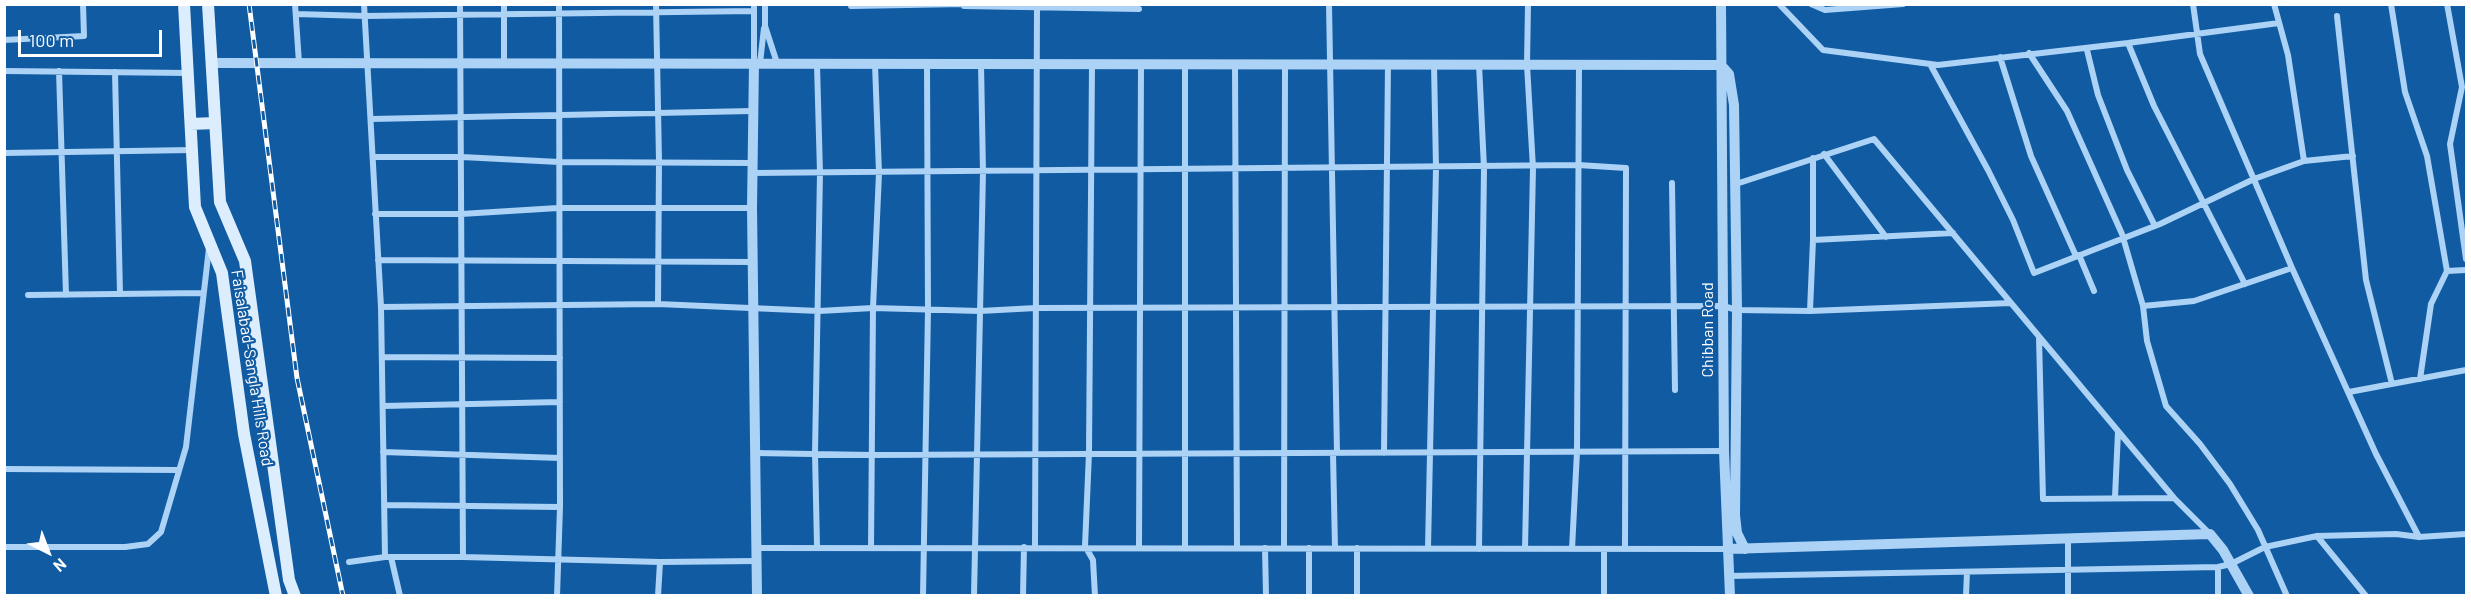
<!DOCTYPE html>
<style>
body{margin:0}
#map{position:relative;width:2471px;height:600px;overflow:hidden;background:#115ba3;font-family:Barlow,sans-serif}
canvas{display:block}
.frame{position:absolute;inset:0;border:6px solid #fff;pointer-events:none}
.north{position:absolute;left:18px;top:522px;width:60px;height:60px;-webkit-text-stroke:4px #115ba3;paint-order:stroke;rotate:138deg;font-size:16px;font-weight:700;line-height:24px;text-align:center;color:#fff}
.north::after{content:'';display:block;margin:auto;width:21px;height:27px;background:#fff;clip-path:polygon(50% 0,100% 100%,50% 72%,0 100%)}
.scale{position:absolute;left:18px;top:30px;width:144px;height:27px;box-sizing:border-box;border:3px solid #fff;border-top:0;padding-left:8px;font-size:18px;line-height:21px;white-space:nowrap;color:#fff;-webkit-text-stroke:4px #115ba3;paint-order:stroke}
</style>
<div id="map">
<canvas width="2471" height="600"></canvas>
<div class="frame"></div>
<div class="north">N</div>
<div class="scale">100 m</div>
</div>
<script>
const ctx = document.querySelector('canvas').getContext('2d');
ctx.lineJoin = 'round';
const shape = rows => new Path2D(rows.map(r => 'M' + r).join(''));
function strokePath(path, color, width, dash) { ctx.strokeStyle = color; ctx.lineWidth = width; ctx.lineCap = dash ? 'butt' : 'round'; ctx.setLineDash(dash || []); ctx.stroke(path); }
function drawText(font, color, halo, rows, align = 'center') {
  ctx.font = font + ' Barlow,sans-serif'; ctx.lineWidth = 4.5; ctx.setLineDash([]); ctx.textBaseline = 'middle'; ctx.strokeStyle = halo; ctx.fillStyle = color; for (const [text, x, y, turn = 0] of rows) {
    ctx.save(); ctx.translate(x, y); ctx.rotate((+turn || 0) * Math.PI / 180); ctx.textAlign = isNaN(turn) ? turn : align; if (halo) ctx.strokeText(text, 0, 0); ctx.fillText(text, 0, 0); ctx.restore();
  }
}
strokePath(shape([
 [295,4,299,63],
 [364,4,381,307,385,557],
 [460,4,463,557],
 [656,4,659,161,658,304],
 [754,4,754,63],
 [765,4,765,26,777,63],
 [1329,4,1337,453],
 [1779,4,1823,50,1938,65,2128,43],
 [1811,4,1825,10,1903,4],
 [2193,4,2200,54,2292,268,2376,454,2419,537],
 [2274,4,2288,55,2304,161],
 [2391,4,2405,92,2427,156,2447,271,2431,304,2420,379],
 [2447,4,2462,87,2450,144,2466,259],
 [851,6,964,4],
 [964,6,1139,9],
 [296,14,365,16,754,11],
 [2337,16,2366,280,2392,384],
 [4,40,84,36,83,4],
 [2087,50,2098,95,2127,170,2155,226],
 [2029,53,2067,111,2122,234,2143,306,2147,341,2166,406,2200,444,2230,484,2258,530,2287,596],
 [2000,57,2031,156,2076,256],
 [504,63,504,4],
 [760,63,764,28],
 [1092,64,1089,453,1085,546,1093,560,1095,596],
 [1235,64,1237,548],
 [1479,64,1484,168,1479,549],
 [1930,64,1988,170,2013,220,2034,273,2160,224,2254,179,2304,161,2353,156],
 [4,71,188,73],
 [59,71,66,295],
 [115,72,120,294],
 [371,119,752,111],
 [4,153,192,150],
 [1824,154,1886,237],
 [373,157,462,157,559,162,752,163],
 [1813,158,1813,240,1953,233],
 [752,173,1578,165,1626,168,1625,549],
 [1672,183,1675,390],
 [1736,184,1874,139,2174,498,2209,533],
 [375,214,461,214,558,208,752,208],
 [2079,255,2094,291],
 [378,260,752,262],
 [2447,271,2466,270],
 [2245,284,2154,106,2128,43,2279,23],
 [28,295,203,293],
 [2143,306,2194,301,2292,268],
 [381,307,658,304,819,311,873,308,980,311,1036,308,1723,306,1737,310,1810,311,2011,303],
 [1810,311,1813,240],
 [2039,337,2043,499,2174,498],
 [382,357,560,358],
 [2349,392,2466,370],
 [383,406,560,402],
 [383,452,560,458],
 [754,453,872,455,1724,451],
 [1333,453,1335,548],
 [1384,453,1388,64],
 [4,469,179,470],
 [2115,497,2118,432],
 [384,505,560,507],
 [2317,536,2366,596],
 [817,546,815,453,820,173,817,65],
 [4,547,125,547,148,544,161,532,186,447,209,248],
 [1035,547,1037,4],
 [1139,547,1141,64],
 [756,548,1728,549],
 [871,548,873,308,879,173,875,64],
 [1185,548,1185,64],
 [1265,548,1266,596],
 [1284,548,1285,64],
 [1309,548,1309,596],
 [1357,548,1357,596],
 [1428,548,1436,168,1434,64],
 [1525,549,1533,168,1527,65,1528,4],
 [1572,549,1577,452,1579,65],
 [1604,549,1604,596],
 [391,557,400,596],
 [349,562,385,557,463,557,660,562,756,561],
 [1729,576,2218,567,2231,564,2265,547,2317,536,2396,534,2419,537,2466,534],
 [557,596,560,507,559,4],
 [658,596,660,562],
 [923,596,928,310,927,64],
 [974,596,983,172,981,64],
 [1023,596,1024,547],
 [1966,596,1967,572],
 [2068,596,2068,538],
 [2218,596,2218,567]
]), '#acd2f5', 6);
strokePath(shape([
 [1721,4,1724,451,1730,596],
 [211,63,1721,65],
 [754,63,752,208,757,596],
 [1721,65,1729,74,1734,105,1737,310,1735,515,1737,533,1745,549],
 [1728,549,2210,534,2223,550,2249,596]
]), '#acd2f5', 10);
strokePath(shape([
 [184,4,195,207,222,273,244,434,276,596],
 [208,4,220,202,245,261,289,580,295,596],
 [191,124,215,123]
]), '#dcedfe', 12);
const rail = shape([
 [249,4,297,378,343,596]
]);
strokePath(rail, '#fff', 5);
strokePath(rail, '#115ba3', 3, [9]);
drawText('16px', '#fff', '#115ba3', [
 ["Chibban Road",1708,330,-90],
 ["Faisalabad-Sangla Hills Road",252,368,81]
]);
</script>
